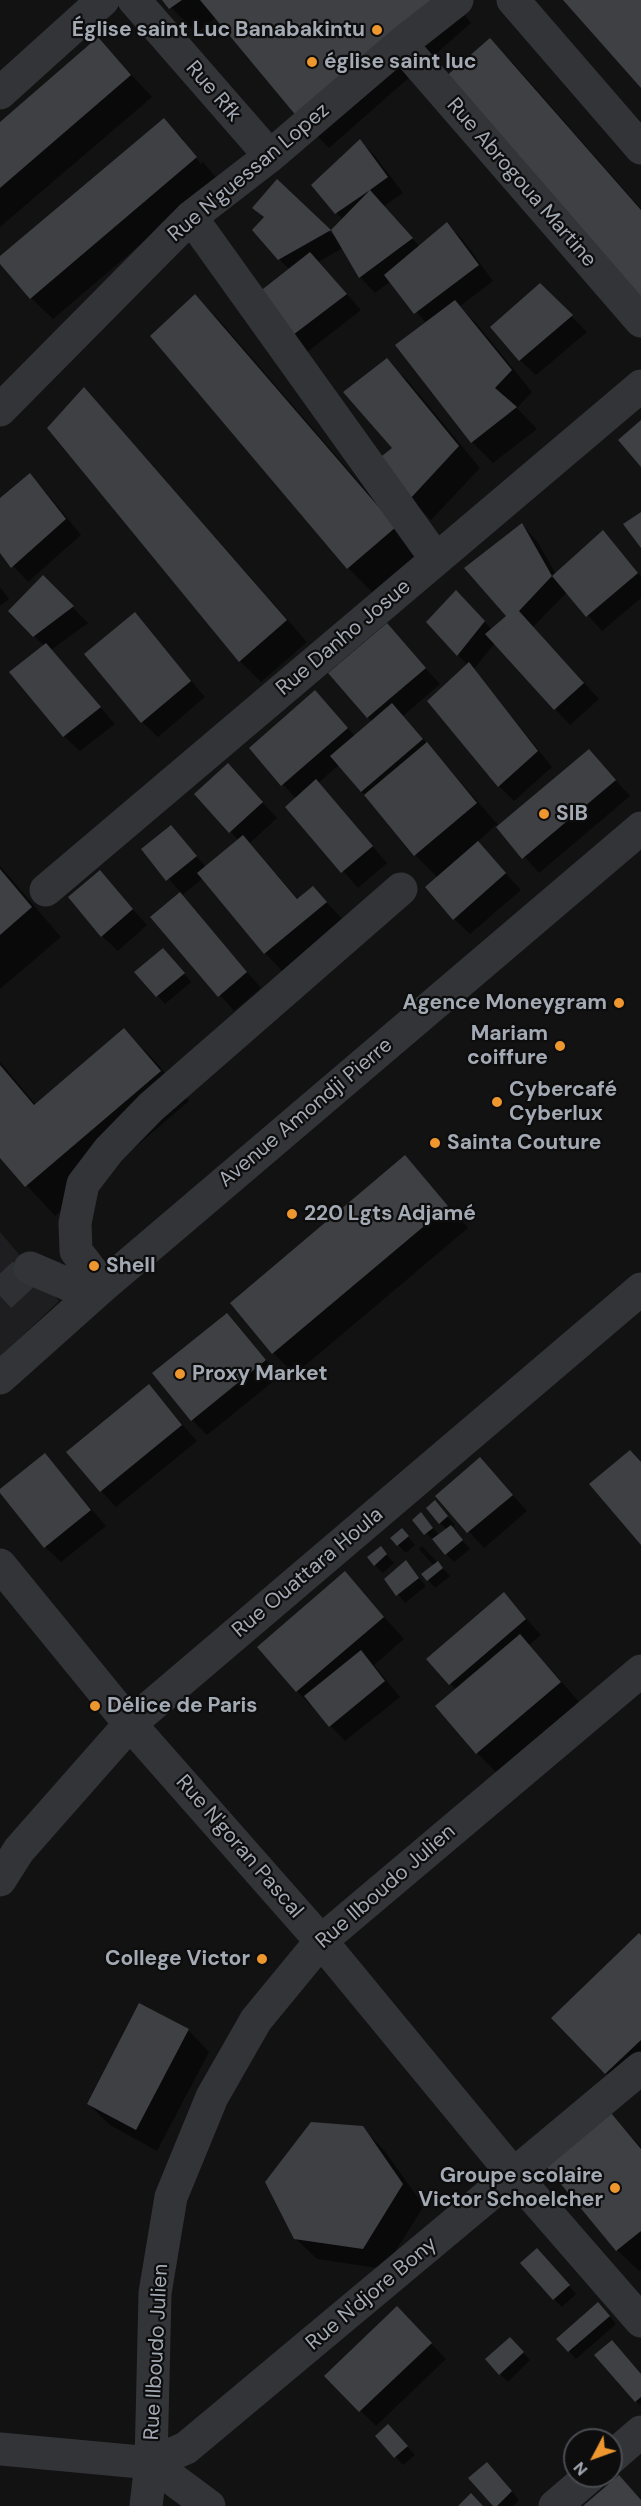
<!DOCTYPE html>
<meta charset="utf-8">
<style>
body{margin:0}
#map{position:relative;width:641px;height:2506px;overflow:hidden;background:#121213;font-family:"DM Sans",sans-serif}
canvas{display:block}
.north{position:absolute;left:563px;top:2428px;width:60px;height:60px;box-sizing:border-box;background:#0d0d0e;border:2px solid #494c50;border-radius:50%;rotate:229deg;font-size:16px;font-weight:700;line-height:24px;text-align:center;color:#a3aab4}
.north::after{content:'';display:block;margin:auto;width:21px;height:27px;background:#ee972f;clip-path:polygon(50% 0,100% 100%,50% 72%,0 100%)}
</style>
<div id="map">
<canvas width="641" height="2506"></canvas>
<div class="north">N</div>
</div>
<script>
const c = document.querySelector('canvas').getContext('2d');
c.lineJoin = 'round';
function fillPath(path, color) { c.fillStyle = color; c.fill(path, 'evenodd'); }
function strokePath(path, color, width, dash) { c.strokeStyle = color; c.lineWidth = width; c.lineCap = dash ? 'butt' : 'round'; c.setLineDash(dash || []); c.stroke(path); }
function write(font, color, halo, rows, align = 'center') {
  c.font = font + ' "DM Sans",sans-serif'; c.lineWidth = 4.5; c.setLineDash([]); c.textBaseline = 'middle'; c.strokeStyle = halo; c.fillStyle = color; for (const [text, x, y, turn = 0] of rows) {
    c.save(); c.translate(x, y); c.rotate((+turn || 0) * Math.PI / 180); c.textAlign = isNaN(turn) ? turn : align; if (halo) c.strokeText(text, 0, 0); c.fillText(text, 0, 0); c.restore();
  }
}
const built = new Path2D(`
 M0,1232L59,1301L0,1357Z`);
const shadow = new Path2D(`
 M164,0H452L471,23L329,148L304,123L217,17L196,33Z
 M98,39L152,97L0,227V124Z
 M490,40L515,65L641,209V300Z
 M164,120L184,140H181L201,164L203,162L217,179L53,319L31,298L0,261V258Z
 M360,141L375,156L403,193L384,206L420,247L447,224L463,240L493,281L459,307L476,323L532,392L517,408L537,429L493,463L472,442L398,345L426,323L391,281L375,293L360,277L343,248L318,262L361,310L306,353L290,337V270L279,259L265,218L254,207L278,181L335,237L343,220L313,185Z
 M540,285L587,332L536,375L520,360Z
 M195,296L220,321L420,553L373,593L348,568Z
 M386,360L408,381L480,468L431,520L410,499L394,448Z
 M84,390L105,411L307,642L261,682L240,661L49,429Z
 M30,475L45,491L81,535L28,582L0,551V500Z
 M522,525L537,541L556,574L603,532L641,576V598L602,631L567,592L533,627L599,699L570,725L495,643L474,669L552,767L514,801L499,786L468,665L458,655L472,607L492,630L508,616Z
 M43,577L88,623L51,650L115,724L80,751L64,736L44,646L34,636Z
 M0,587L9,599L0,606Z
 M134,614L205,697L158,737L142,722Z
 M387,625L440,684L403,716L499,826L589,751L630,796L539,873L496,825L477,842L521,890L470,934L454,919L438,878L415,855L339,765L318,783L387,863L358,888L287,807L296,799L251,748L315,692L355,736L372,722L368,717Z
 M228,766L277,818L250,843L299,900L313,888L347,924L286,975L265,953L203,878L181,896L261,988L234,1011L152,917L181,893L143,849L171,827L206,867L238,840L196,794Z
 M0,866L61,937L0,989Z
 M100,872L147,925L118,951L102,936Z
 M171,958L191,982L165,1004L137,972Z
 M124,1030L153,1059L189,1101L55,1216L0,1156V1062L36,1105Z
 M405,1157L468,1228L295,1374L273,1353Z
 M227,1315L280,1376L207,1435L192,1420Z
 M149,1386L197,1441L116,1507L101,1491Z
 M45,1455L106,1526L61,1562L45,1547Z
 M495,1475L527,1511L484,1548L437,1496Z
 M442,1510L455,1525L451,1528L470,1549L454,1562L414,1520L428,1522L439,1535L447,1530L440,1523Z
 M402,1530L415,1545L406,1553L398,1545Z
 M422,1546L450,1576L435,1588L428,1580L434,1566L419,1549Z
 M381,1548L394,1563L383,1573L375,1565Z
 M406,1562L426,1586L405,1603L386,1579Z
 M345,1573L404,1639L374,1665L400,1697L345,1741L297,1691L259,1647Z
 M504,1594L541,1635L529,1645L581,1704L498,1774L477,1753L456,1690L428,1659Z
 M641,1937V2081L627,2094L553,2018Z
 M188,2030L209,2052L157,2151L110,2125L88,2104Z
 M611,2115L641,2147V2270L639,2271L617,2250L548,2166Z
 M362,2128L384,2150L424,2206L384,2269L317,2259L295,2238Z
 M545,2258L576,2294L562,2307L554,2299Z
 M606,2312L616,2324L576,2359L569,2351Z
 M412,2324L446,2359L376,2426L326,2376Z
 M510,2339L530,2360L508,2382L500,2374Z
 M596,2356L641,2375V2406L636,2401Z
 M396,2434L415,2455L403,2465L377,2436Z
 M495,2472L519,2500L513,2506H495Z`);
const building = new Path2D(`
 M162,0H182L169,9Z
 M200,0H444L303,124Z
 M563,0H641V88Z
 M98,37L131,75L0,188V122Z
 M490,38L641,210V302L444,78Z
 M164,118L197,157L30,299L0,264V256Z
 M360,139L388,177L370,190L413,238L359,278L331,230L370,190L335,214L311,185Z
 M277,179L331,230L278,260L252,230L264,217L252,208Z
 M447,222L479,265L414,314L384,275Z
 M310,252L347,294L289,338L254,296Z
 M540,283L573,315L519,361L490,327Z
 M195,294L396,527L347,569L150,336Z
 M455,300L512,370L495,388L517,407L471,443L395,345Z
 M387,358L459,446L409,500L373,463L392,448L343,392Z
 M84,387L287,620L239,662L47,428Z
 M641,420V467L618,440Z
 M30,473L66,519L11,568L0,553V498Z
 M641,512V548L623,524Z
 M522,523L552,576L603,530L638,573L586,617L552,576L519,611L584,683L554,710L485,634L506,616L464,568Z
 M43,575L74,606L33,637L8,611Z
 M456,590L485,621L457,656L426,622Z
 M135,612L191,681L141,723L84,654Z
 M387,623L426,668L367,718L328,673Z
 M46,643L101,707L63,737L9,672Z
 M469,662L538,751L498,787L427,701Z
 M315,690L348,728L281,786L249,748Z
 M392,703L423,739L361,792L330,756Z
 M427,742L477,803L414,856L364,795Z
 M589,749L616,780L522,859L496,827Z
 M228,763L263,802L229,833L194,794Z
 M316,779L373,846L341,873L285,807Z
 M171,825L197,856L166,881L141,849Z
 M243,835L297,899L313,886L327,902L264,954L197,873Z
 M478,841L506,873L453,920L425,887Z
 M0,869L32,907L0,935Z
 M100,870L133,909L101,937L68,897Z
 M180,892L247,972L218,997L150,917Z
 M163,948L185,973L156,997L134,972Z
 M124,1028L161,1071L25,1187L0,1158V1065L34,1105Z
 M405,1155L448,1206L272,1354L230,1303Z
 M227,1313L266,1360L191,1421L152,1373Z
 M149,1384L182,1425L100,1492L66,1452Z
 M630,1450L641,1462V1545L589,1484Z
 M45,1453L91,1510L44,1548L0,1493V1489Z
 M480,1457L513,1495L467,1533L435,1496Z
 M435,1500L448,1516L439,1524L426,1508Z
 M421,1512L433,1528L424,1535L412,1520Z
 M451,1525L463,1540L445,1555L432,1539Z
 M402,1528L409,1536L397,1546L390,1538Z
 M381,1546L387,1554L374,1566L367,1557Z
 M406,1560L419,1578L396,1596L384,1579Z
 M438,1561L443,1568L427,1581L421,1574Z
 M345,1571L384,1617L296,1692L257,1647Z
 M504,1592L526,1619L449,1685L426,1659Z
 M520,1634L561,1682L476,1754L435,1706Z
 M361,1650L385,1681L329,1727L304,1696Z
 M639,1933L641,1935V2040L605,2074L551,2018Z
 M139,2003L189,2029L136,2130L87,2104Z
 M611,2113L641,2149V2231L616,2251L546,2166Z
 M311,2122L363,2126L403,2184L363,2249L294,2239L265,2182Z
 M537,2248L570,2285L553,2300L520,2263Z
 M598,2302L610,2316L568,2352L556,2339Z
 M397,2306L432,2343L359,2412L324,2376Z
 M510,2337L524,2352L499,2375L485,2359Z
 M612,2340L641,2374V2397L635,2402L594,2355Z
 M388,2424L408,2446L394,2458L375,2436Z
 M487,2462L512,2491L497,2506H493L468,2478Z
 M619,2475L641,2500V2506H583Z
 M471,2493L483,2506H458Z`);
const minorTunnel = new Path2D(`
 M0,1296L30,1268`);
const minor = new Path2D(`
 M134,0L270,156
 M457,0L401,44L641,321
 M513,0L641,148
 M0,93L103,0
 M191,217L436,559
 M0,410L191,217L270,156L401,44
 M46,890L641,386
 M30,1268L93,1295
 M103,1286L76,1251L75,1223L83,1184L109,1150L151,1107L401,889
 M0,1378L103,1286L641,828
 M0,1565L130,1724L321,1941L514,2175L641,2321
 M0,1880L19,1850L130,1724L641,1289
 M0,2449L151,2463L209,2506
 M611,2458L641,2432
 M151,2463L186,2448L641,2068
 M146,2506L151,2463L155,2293L171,2197L212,2097L256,2020L321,1941L641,1671
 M555,2506L590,2476`);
const markers = [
 [377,30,6,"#ee972f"],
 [312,62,6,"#ee972f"],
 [544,814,6,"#ee972f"],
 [619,1003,6,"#ee972f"],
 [560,1046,6,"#ee972f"],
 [497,1102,6,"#ee972f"],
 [435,1143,6,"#ee972f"],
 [292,1214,6,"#ee972f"],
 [94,1266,6,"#ee972f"],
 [180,1374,6,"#ee972f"],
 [95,1706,6,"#ee972f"],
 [262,1959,6,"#ee972f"],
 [615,2188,6,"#ee972f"]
];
const poiNames = [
 ["Église saint Luc Banabakintu",365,30,"right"],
 ["église saint luc",324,62],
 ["SIB",556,814],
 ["Agence Moneygram",607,1003,"right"],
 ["Mariam",548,1034,"right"],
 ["coiffure",548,1058,"right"],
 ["Cybercafé",509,1090],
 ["Cyberlux",509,1114],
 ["Sainta Couture",447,1143],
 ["220 Lgts Adjamé",304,1214],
 ["Shell",106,1266],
 ["Proxy Market",192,1374],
 ["Délice de Paris",107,1706],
 ["College Victor",250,1959,"right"],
 ["Groupe scolaire",603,2176,"right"],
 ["Victor Schoelcher",603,2200,"right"]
];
const streetNames = [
 ["Rue Rfk",213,92,49],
 ["Rue N'guessan Lopez",249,173,-40],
 ["Rue Abrogoua Martine",521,183,49],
 ["Rue Danho Josue",344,638,-40],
 ["Avenue Amondji Pierre",306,1113,-40],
 ["Rue Ouattara Houla",308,1573,-40],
 ["Rue N'goran Pascal",239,1847,49],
 ["Rue Ilboudo Julien",386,1887,-41],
 ["Rue N'djore Bony",372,2294,-40],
 ["Rue Ilboudo Julien",157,2352,-87]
];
fillPath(built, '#1e1e20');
fillPath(shadow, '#0007');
fillPath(building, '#3e4043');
strokePath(minorTunnel, '#2f3033', 33, [33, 16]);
strokePath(minor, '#333438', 33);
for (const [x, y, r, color] of markers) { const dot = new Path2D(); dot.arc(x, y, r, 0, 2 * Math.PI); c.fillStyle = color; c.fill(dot); strokePath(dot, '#0d0d0e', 2); }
write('bold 21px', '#a3aab4', '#0d0d0e', poiNames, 'left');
write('21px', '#a3aab4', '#0d0d0e', streetNames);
</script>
